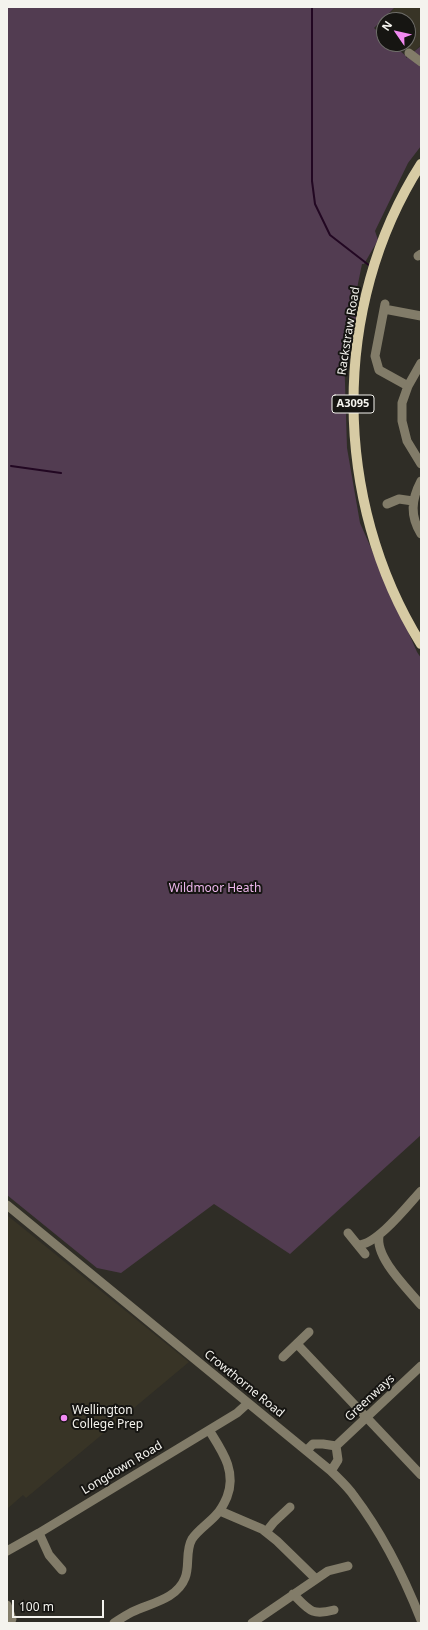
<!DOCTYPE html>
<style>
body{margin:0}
#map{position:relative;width:428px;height:1630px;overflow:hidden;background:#2f2d26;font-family:"Noto Sans",sans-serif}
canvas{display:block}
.frame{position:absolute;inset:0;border:8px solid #f4f3ee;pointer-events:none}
.north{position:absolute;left:376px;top:12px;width:40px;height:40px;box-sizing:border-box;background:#161512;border:1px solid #6f6e6a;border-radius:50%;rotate:304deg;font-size:11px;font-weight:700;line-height:16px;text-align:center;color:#f4f3ee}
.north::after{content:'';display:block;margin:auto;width:14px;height:18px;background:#f28af2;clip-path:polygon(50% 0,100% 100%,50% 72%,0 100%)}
.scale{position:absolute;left:12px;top:1600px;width:92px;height:18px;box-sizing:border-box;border:2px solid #f4f3ee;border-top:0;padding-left:5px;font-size:12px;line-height:14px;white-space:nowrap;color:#f4f3ee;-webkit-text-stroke:3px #161512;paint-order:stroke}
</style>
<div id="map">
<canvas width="428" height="1630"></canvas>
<div class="frame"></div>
<div class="north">N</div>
<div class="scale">100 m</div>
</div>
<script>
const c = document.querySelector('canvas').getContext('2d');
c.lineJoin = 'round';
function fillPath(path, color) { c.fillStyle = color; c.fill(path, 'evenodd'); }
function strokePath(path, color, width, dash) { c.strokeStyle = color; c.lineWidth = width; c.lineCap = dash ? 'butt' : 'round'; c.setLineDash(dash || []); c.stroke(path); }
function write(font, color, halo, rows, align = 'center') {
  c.font = font + ' "Noto Sans",sans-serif'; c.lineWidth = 4; c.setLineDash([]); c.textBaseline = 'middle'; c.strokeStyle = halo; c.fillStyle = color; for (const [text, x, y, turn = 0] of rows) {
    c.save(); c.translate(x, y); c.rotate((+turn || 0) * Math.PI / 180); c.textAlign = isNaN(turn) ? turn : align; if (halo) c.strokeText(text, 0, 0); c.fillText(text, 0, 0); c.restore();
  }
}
const built = new Path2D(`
 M395,7H421V45L412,53L401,44H408V20H386Z
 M8,1216L189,1362L26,1498L23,1495L7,1509Z`);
const green = new Path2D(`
 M7,7H395L374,28L384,37V44H392L406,56V58L421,46V146L408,163L375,231L378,240L364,264H362L353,308L356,318L349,342H346L344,351L347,448L360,523L417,652L421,658V1135L290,1254L214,1204L121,1273L97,1268L7,1195Z`);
const stream = new Path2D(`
 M312,7V181L315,204L330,235L370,266
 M11,466L61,473`);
const minor = new Path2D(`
 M409,53L421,62
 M418,256L421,254
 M385,304L375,356L379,370L408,386
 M384,309L421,316
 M421,363L408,386L402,403V421L407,441L421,464
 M421,481C411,500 410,516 421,534
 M387,504L399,499L413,501
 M7,1205L331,1471C339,1479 348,1487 354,1496C382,1533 404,1577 421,1620
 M348,1233L365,1254
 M379,1236C375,1258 408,1289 421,1305
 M358,1245C377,1245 408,1205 421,1191
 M297,1344L421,1475
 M283,1357L309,1332
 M307,1450L313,1444H323L336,1446L421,1366
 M331,1471L338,1460L336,1446
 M220,1511L262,1529L277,1541L316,1579
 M266,1532L274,1522L290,1507
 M39,1533L49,1555L62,1570
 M7,1551L39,1533L237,1413L248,1403
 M293,1594C309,1610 311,1616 334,1610
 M7,1605L12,1619L10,1623
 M114,1623C120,1619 126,1615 132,1612C151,1603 177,1599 185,1578C190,1566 185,1551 192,1539C198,1530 209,1523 216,1515C221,1510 224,1504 227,1497C237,1471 222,1451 209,1430
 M252,1623L328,1571L348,1566`);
const major = new Path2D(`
 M421,164C330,306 332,501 421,644`);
const markers = [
 [64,1418,4,"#f28af2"]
];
const shields = [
 [353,404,42]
];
const shieldNames = [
 ["A3095",353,404]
];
const streetNames = [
 ["Rackstraw Road",349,331,-81],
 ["Crowthorne Road",244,1384,39],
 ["Greenways",370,1398,-43],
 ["Longdown Road",122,1468,-31]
];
const parkNames = [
 ["Wildmoor Heath",215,889]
];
const poiNames = [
 ["Wellington",72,1411],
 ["College Prep",72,1425]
];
fillPath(built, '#383426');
fillPath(green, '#523c51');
strokePath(stream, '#220722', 2);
strokePath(minor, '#827c69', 9);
strokePath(major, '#d7cba4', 10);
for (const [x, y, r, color] of markers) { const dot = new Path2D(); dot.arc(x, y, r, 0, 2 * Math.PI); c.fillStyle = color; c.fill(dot); strokePath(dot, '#161512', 1.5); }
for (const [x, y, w] of shields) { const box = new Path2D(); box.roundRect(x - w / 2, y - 9, w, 18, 3); c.fillStyle = '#161512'; c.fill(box); strokePath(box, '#f4f3ee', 1); }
write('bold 11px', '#f4f3ee', null, shieldNames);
write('12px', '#f4f3ee', '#161512', streetNames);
write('12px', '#edb7ec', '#161512', parkNames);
write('12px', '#f4f3ee', '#161512', poiNames, 'left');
</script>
